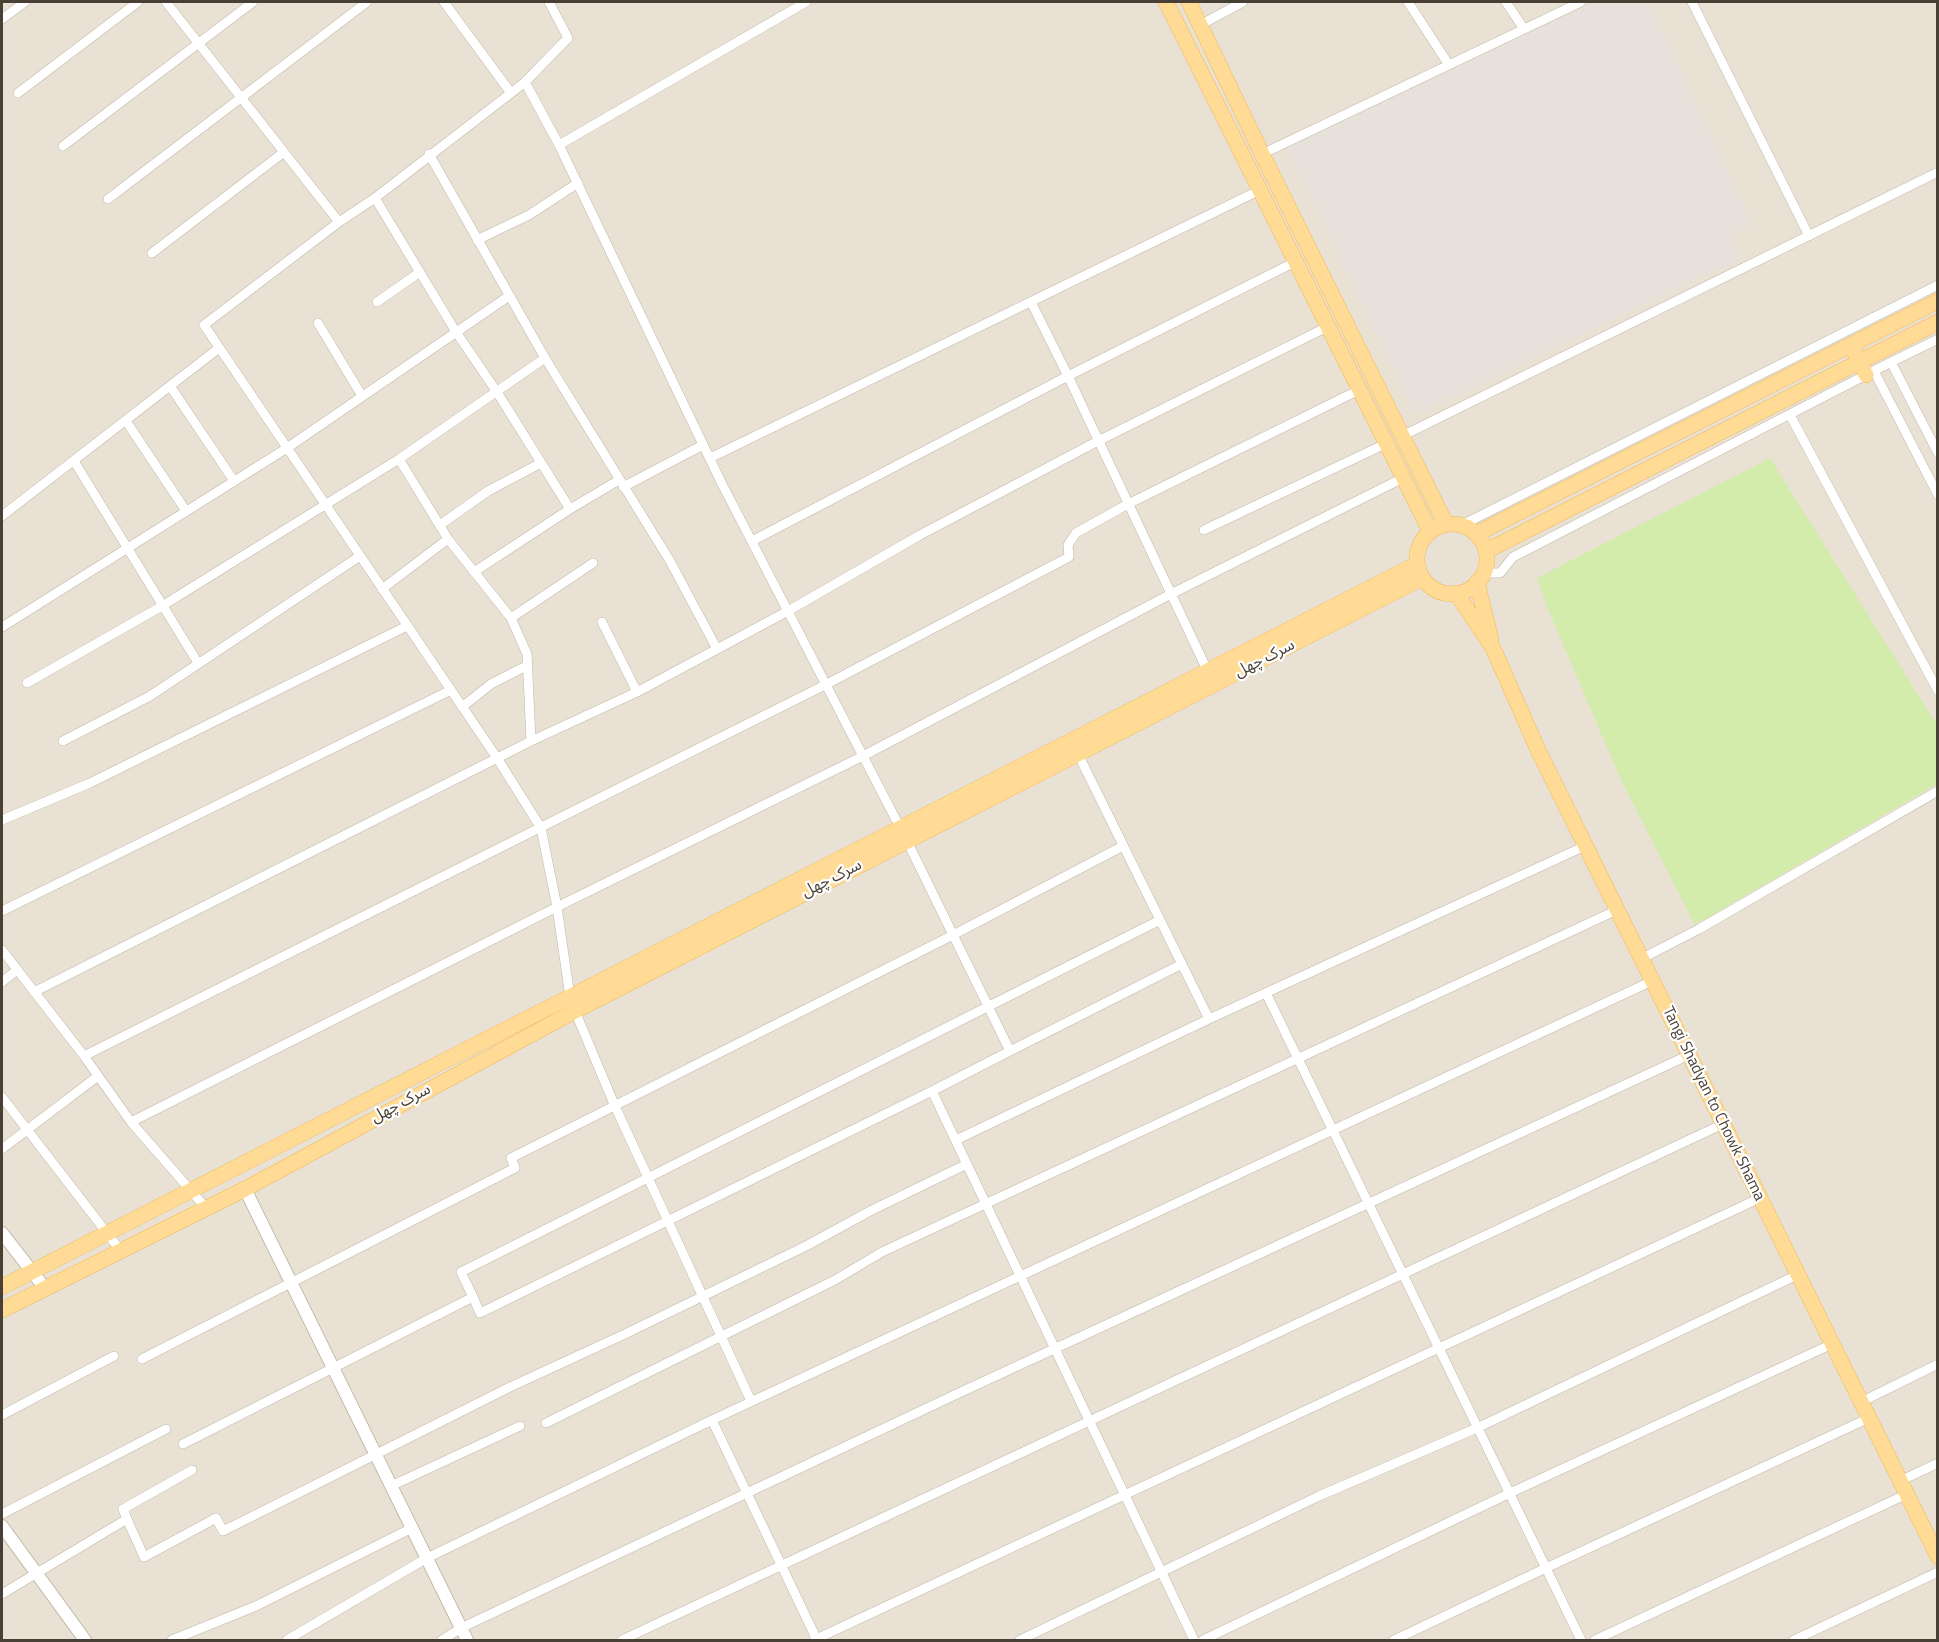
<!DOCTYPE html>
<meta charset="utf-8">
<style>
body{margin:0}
#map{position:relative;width:1939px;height:1642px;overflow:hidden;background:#f5f0e6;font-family:"Titillium Web",sans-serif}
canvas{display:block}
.frame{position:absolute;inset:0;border:3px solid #484035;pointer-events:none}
</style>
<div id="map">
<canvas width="1939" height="1642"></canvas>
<div class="frame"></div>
</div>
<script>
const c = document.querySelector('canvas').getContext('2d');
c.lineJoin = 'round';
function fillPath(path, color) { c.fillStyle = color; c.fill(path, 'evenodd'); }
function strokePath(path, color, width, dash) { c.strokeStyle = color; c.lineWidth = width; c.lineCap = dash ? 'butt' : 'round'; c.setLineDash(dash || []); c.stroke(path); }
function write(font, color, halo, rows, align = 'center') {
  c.font = font + ' "Titillium Web","Noto Sans Arabic",sans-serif'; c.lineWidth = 4.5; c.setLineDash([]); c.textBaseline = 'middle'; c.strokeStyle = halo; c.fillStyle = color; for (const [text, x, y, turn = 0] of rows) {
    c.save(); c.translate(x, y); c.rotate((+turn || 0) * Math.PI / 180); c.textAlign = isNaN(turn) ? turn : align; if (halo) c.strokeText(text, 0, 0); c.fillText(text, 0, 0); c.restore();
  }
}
const residential = new Path2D(`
 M2,2H1937V1640H2Z`);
const industrial = new Path2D(`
 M1596,2H1649L1752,224L1729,236L1740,258L1415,414L1287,148Z`);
const green = new Path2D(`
 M1770,458L1937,725V784L1695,925L1621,780L1547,607L1537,578Z`);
const minor = new Path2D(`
 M166,2L339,222
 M444,2L511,93L525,82L559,145L722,484L907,841L1010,1051L932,1091L1194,1640
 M1408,2L1449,65
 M1506,2L1524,29
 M1692,2L1809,236
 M2,19L25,2
 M1200,25L1243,2
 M525,82L568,38L549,2
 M18,93L138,2
 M511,93L375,198L339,222L204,325L497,758L541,828L557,907L570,997L575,1011L614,1104L751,1401
 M559,145L806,2
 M63,146L253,2
 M429,154L545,358L670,561L717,649
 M1262,154L1581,2
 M375,198L456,332L497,392L570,509L474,572
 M108,199L367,2
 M477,240L529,215L578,183
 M152,253L284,152
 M377,302L420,272
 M1031,302L1068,376L1210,676
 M318,323L362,396
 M1938,339L1891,362L1938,453
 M1874,371L1938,495
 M170,386L234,481
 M1790,415L1938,691
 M126,421L186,511
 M1402,436L1938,172
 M710,458L1260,190
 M399,459L448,539L511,618L527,654L531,741
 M74,461L198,663
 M623,487L703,445
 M570,509L619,480
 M2,516L219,348
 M440,525L488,491L541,463
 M1462,525L1938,285
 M1204,530L1385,444
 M752,541L1068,376L1295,262
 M1483,573H1500L1513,557L1891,362
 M382,589L448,539
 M511,618L593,563
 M602,622L637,692
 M2,627L287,448L509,296
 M27,683L162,606L399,459L545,358
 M462,707L491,684L528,665
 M63,741L150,696L360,556
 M1078,754L1209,1019
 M2,820L90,783L407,626
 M2,911L451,690
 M2,950L84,1056L131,1122L206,1208
 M1641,959L1699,929L1938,791
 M2,982L17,970
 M34,992L531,741L637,692L788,611L920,535L1098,441L1327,327
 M1266,993L1581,1640
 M1010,1051L1182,964
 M84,1056L825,685L1069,557L1068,545L1076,533L1128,504L1359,390
 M2,1097L120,1250
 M131,1122L557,907L863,756L1171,594L1403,478
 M956,1140L1209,1019L1585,846
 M2,1149L98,1076
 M473,1297L461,1272L1160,920
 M142,1359L515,1168L511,1158L953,935L1123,846
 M1861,1402L1938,1364
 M2,1415L114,1356
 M712,1420L817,1640
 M546,1423L835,1280L882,1252L1617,910
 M183,1444L473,1297L480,1313L932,1091
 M1900,1481L1938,1463
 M391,1486L520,1426
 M2,1514L166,1429
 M127,1519L123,1509L192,1470
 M2,1594L127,1519L144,1557L216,1518L223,1531L510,1387L625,1334L806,1246L872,1210L967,1164
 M172,1640L256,1606L412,1528
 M287,1640L427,1558L712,1420L1652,981
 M442,1640L461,1628C869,1434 1278,1243 1689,1055
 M622,1640L1723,1124
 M814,1640L1760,1198
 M1020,1640L1319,1496L1477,1428L1797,1275
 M1203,1640L1510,1493L1832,1344
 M1394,1640L1546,1568L1869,1418
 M1595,1640L1907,1494
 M1794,1640L1938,1572`);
const tertiary = new Path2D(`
 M245,1189L467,1640
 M2,1233L44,1287
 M2,1526L85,1640`);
const primary = new Path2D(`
 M1166,2L1430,531
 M1189,2L1262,154L1446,524
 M1855,353L1866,375
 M1417 559a35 35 0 1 1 70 0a35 35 0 1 1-70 0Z
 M1476,534L1938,301
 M1486,551L1938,322
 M1477,582L1491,639
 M1456,593L1493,648L1538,750L1938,1557
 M2,1287L1417,564
 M2,1310L245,1189L575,1011L1422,578`);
const streetNames = [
 ["سرک چهل",1265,659,-27],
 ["سرک چهل",832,879,-27],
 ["سرک چهل",401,1104,-28],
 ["Tangi Shadyan to Chowk Shama",1713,1104,64]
];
fillPath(residential, '#e9e1d4');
fillPath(industrial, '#e7e1db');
fillPath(green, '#d3ecac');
strokePath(minor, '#c1b7a8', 10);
strokePath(tertiary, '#c1b7a8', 14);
strokePath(primary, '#eeba5b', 16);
strokePath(minor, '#fff', 9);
strokePath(tertiary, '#fff', 12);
strokePath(primary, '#ffdb95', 15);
write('16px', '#484035', '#fff', streetNames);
</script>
